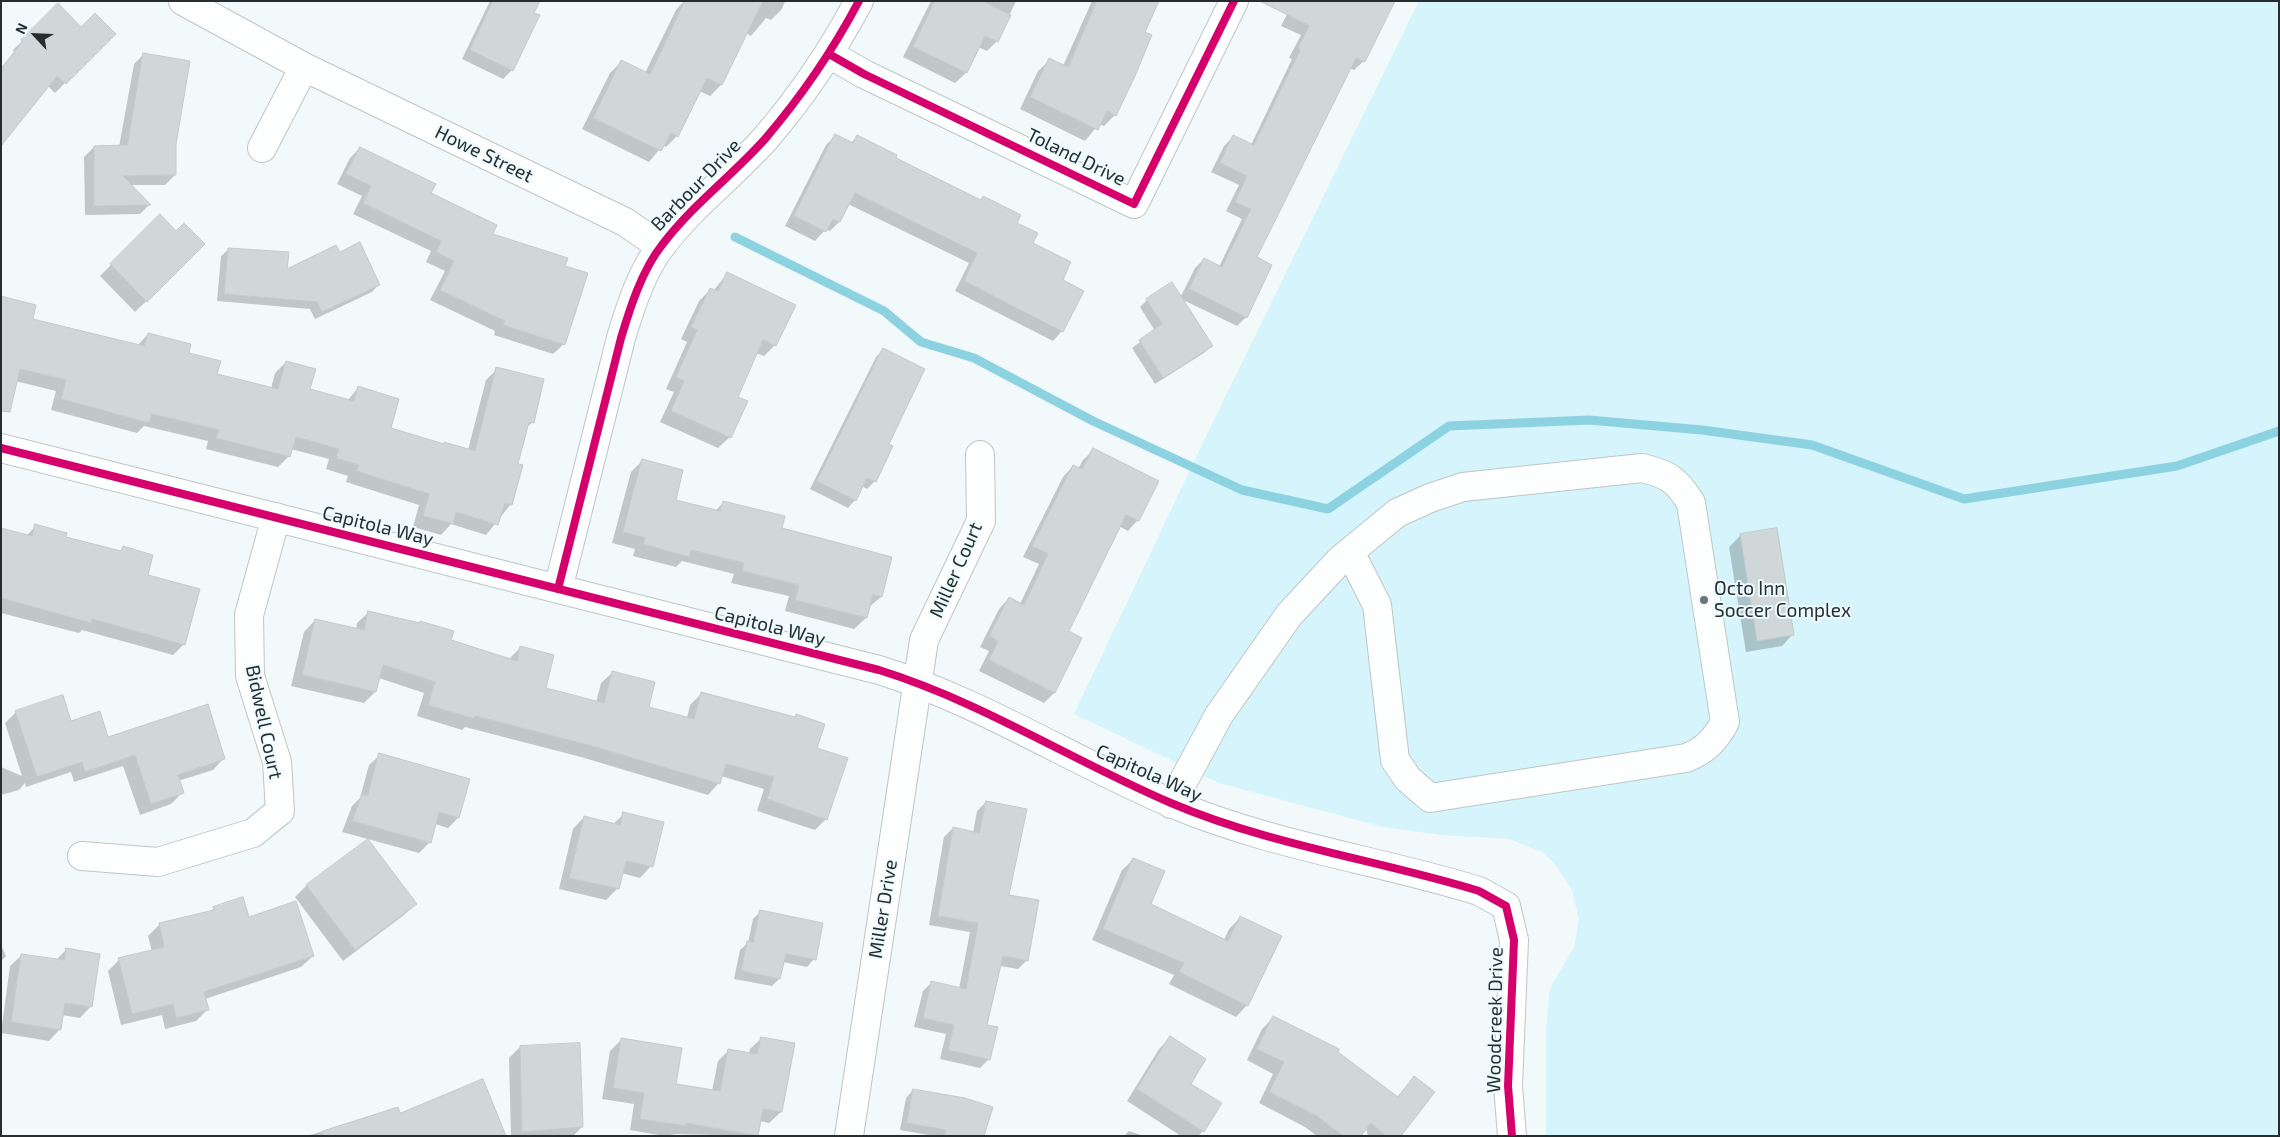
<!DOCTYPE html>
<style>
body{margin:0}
#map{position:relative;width:2280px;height:1137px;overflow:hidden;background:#f2f9fa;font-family:"Exo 2",sans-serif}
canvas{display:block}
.frame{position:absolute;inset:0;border:2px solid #252d2f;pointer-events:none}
.north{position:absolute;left:10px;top:10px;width:50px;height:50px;-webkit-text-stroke:4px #eefbfe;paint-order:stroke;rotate:295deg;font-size:14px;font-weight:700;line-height:20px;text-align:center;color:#252d2f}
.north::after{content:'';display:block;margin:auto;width:18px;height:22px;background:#252d2f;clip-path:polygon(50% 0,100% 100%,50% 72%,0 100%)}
</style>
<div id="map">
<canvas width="2280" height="1137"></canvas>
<div class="frame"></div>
<div class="north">N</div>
</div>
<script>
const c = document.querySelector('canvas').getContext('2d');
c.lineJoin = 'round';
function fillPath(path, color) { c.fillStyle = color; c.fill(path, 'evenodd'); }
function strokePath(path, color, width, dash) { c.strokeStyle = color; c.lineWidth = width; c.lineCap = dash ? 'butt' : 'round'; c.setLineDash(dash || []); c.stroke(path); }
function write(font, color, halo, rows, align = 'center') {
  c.font = font + ' "Exo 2",sans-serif'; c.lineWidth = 4; c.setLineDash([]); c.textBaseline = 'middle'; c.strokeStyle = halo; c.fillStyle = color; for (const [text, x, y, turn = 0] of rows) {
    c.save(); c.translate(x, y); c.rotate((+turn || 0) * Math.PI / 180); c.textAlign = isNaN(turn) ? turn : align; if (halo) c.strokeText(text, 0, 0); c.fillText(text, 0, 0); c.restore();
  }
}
const green = new Path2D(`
 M1419,1H2279V1136H1546V1033L1549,993L1553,983L1574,947L1579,920L1572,890L1555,864L1542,852L1510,839L1441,835L1383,827L1219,783L1074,714L1211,426Z`);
const shadow = new Path2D(`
 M490,1H538L512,70L503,79L462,59Z
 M684,1H785L782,9L771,20L766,18L751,36L746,33L721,85L710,96L699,91L677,136L666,147L663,145L649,162L582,129L610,73L621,62L645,73L676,10Z
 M931,1H1016L997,41L987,51L978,47L966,73L955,83L903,57Z
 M1092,1H1158L1143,33L1115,115L1104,126L1099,124L1085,141L1020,109L1038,71L1050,60L1063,66Z
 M1294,1L1364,61L1354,70L1349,68L1255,258L1246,317L1237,326L1181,299L1211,346L1204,353L1155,384L1132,348L1155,331L1140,307L1147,300L1180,298L1195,268L1204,259L1219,267L1242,219L1226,211L1239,185L1211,172L1224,146L1233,137L1251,145L1292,59L1289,58L1301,35L1281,26Z
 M58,5L81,29L114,34L55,93L48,86L1,144V68L14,52L13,50Z
 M144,54L174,144L175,175L165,185H130L149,205L140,214L85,215L84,157L94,147H119L134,64Z
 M836,135L851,143L857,136L894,158L980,201L983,198L1015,224L1061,280L1062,331L1053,341L955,291L969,263L848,204L839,222L830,231L826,229L815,241L785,226L826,145Z
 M360,148L491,234L564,344L553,354L494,335L495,331L430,300L445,271L426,262L431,251L353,214L362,196L337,184L350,158Z
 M160,216L176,233L204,244L135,312L100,276Z
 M229,249L286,271L339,254L379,284L372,292L315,319L310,309L217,301L221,256Z
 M727,274L775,345L764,356L756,353L737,397L730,437L718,448L660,422L674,392L666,389L687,342L681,339L699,301L711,289L713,291Z
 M31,320L138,345L148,334L188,354L216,375L271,389L275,373L286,362L308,390L347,401L358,388L389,429L443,445L468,450L486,380L497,369L533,422L526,428L516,465L511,504L486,535L451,524L441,535L413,527L419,505L346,482L348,476L326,469L329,459L291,449L289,456L278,467L206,449L208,441L144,426L137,433L51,410L56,391L11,380Z
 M883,350L887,445L891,447L874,482L867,489L862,486L855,500L848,508L810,489L876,357Z
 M1093,450L1138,520L1128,531L1119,526L1067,631L1054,693L1044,703L979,671L989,651L980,647L999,609L1009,598L1020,604L1039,564L1023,557L1063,477L1073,466L1078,469L1083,460Z
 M642,461L674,501L715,511L723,503L780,529L881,597L868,608L866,618L854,629L785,611L789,596L731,583L734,574L682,561L676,567L633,556L635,549L612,543L631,472Z
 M36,526L65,537L119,552L123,548L146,576L184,644L173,655L82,630L79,633L1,613V529L26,536Z
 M1741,535L1793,634L1782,646L1746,652L1729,547Z
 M369,612L509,659L521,647L544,689L596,703L601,683L613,672L647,707L687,718L690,705L702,693L794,718L796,715L815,748L826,819L815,830L757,811L764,789L721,776L719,783L708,795L581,757L465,727L462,730L417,716L424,693L379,678L375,692L364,703L291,686L304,632L315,620L356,630L357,623Z
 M16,712L70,722L107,738L224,758L213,770L178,781L182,793L171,804L140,815L123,766L74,782L71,772L26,787L25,783L19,790L1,795V767L22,776L5,723Z
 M380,755L458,818L448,828L435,824L429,843L419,853L342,832L352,806L360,798L369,765Z
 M986,802L1008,896L1027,960L1018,969L1000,966L986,1026L989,1059L980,1068L940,1059L946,1034L914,1027L923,991L932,982L959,989L970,932L929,925L944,837L953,828L973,833L977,811Z
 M624,814L651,866L640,878L621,873L618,888L606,900L559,889L573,829L584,817L613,824Z
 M368,840L415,904L404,915L343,961L295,897L306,886Z
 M1134,859L1149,904L1224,940L1229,929L1241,917L1247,1005L1236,1017L1169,984L1174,975L1092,940L1122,870Z
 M214,908L248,918L313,956L301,967L205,999L207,1010L196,1021L165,1029L162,1015L121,1025L108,971L119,960L152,952L148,936L159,925L210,912Z
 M761,911L814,959L807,967L783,962L779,979L772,986L734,979L740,950L748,943L753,919Z
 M1,945L6,956L1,961Z
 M66,950L91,1006L80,1018L62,1015L60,1029L49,1041L1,1033L10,966L22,955L56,960Z
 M1274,1017L1336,1052L1396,1098L1414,1078L1400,1136H1368L1366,1128L1360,1136H1317L1305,1127L1259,1103L1273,1074L1247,1060L1262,1029Z
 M762,1038L781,1112L769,1123L760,1121L757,1136L676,1134L664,1136L630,1130L634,1104L602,1099L610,1051L621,1040L675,1085L712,1091L718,1061L729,1050L749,1054L750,1049Z
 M1170,1038L1189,1084L1203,1131L1198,1136H1181L1127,1101L1159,1049Z
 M520,1047L582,1127L573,1136H511L509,1058Z
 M913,1090L983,1136H934L900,1130L906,1098Z
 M397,1108L399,1115L504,1136H307Z
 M1129,1131L1144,1136H1124Z`);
const stream = new Path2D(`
 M735,237L884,311L921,342L974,358L1093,421L1242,490L1328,509L1449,426L1589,420L1702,430L1812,445L1964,499L2177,466L2279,431`);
const building = new Path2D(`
 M493,1H540L534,13L540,15L513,71L470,50Z
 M685,1H763L722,85L707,78L678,137L671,133L661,151L593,118L621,60L650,74Z
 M935,1H982L1011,15L998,42L985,36L967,73L913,47Z
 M1097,1H1159L1145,32L1152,35L1135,76L1116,116L1107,111L1098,130L1030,97L1049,58L1068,67Z
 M1260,1H1395L1365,62L1356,58L1257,257L1272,265L1247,318L1189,289L1204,258L1222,267L1251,209L1235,202L1247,176L1220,163L1233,135L1254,145L1300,50L1298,48L1309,26Z
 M58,3L81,27L95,13L116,34L66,84L57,76L1,146V69L23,41L21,40Z
 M143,53L190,61L176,144V175L123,176L151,205L94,206V146L127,145Z
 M835,134L853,143L857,135L897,155L896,158L981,200L983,196L1021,215L1017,223L1038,233L1033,243L1071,262L1063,280L1084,291L1063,332L964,281L977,253L855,193L840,222L833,219L826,232L794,216Z
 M360,147L436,184L431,193L497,225L493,234L568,258L565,266L588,273L565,345L503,325L505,321L440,290L454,261L436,252L441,241L363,203L371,186L346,174Z
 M160,214L176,231L184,223L205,244L147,302L110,264Z
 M360,242L380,285L322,312L317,302L224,294L228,248L289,252L287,269L336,245L340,252Z
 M727,272L796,305L776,346L763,340L738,397L748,401L731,438L671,411L684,381L676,377L697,330L691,327L710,288L718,291Z
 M1172,282L1213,346L1163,378L1139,340L1162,324L1146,299Z
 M1,296L36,305L33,319L144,346L148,333L191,344L189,353L221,361L217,374L278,389L286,361L316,369L310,389L354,401L358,386L399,399L391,428L444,444V442L475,451L496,367L544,379L534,423L529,422L518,464L523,465L512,505L505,503L498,525L456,512L453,524L423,516L429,494L356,471L359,465L336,458L339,449L296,437L290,457L216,438L219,430L152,414L149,423L61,399L66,380L20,369L10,412L1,411Z
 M883,348L925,369L889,444L893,446L876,482L867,478L856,501L817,481Z
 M1093,448L1159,481L1139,521L1126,515L1069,631L1082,638L1055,693L989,660L998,641L989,636L1009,597L1024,605L1048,554L1032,546L1073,465L1082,469Z
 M642,459L683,470L676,500L720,511L723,501L785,516L782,528L892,557L882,597L873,595L867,618L795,600L799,585L742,571L744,563L691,550L689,557L643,544L645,538L623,532Z
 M35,524L67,533L66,537L121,551L123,546L153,555L148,575L200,589L185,645L92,619L91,623L1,598V528L32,536Z
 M1777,528L1794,635L1757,641L1740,534Z
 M368,611L420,623V621L454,631L451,640L517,661L520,646L554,655L546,688L604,703L612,671L655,682L649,707L694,719L701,692L795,717L796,714L825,724L817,748L848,758L827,820L767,799L774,777L726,764L720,784L592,746L475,716L474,719L428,705L435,682L383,665L376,692L302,675L315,619L364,630Z
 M63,695L71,721L100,711L108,737L208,704L225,759L178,775L184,793L151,804L135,755L85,772L82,762L37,777L15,711Z
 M379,753L470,779L459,818L439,812L431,843L352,821L362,794L367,796Z
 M986,801L1027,809L1009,895L1039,900L1028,961L1003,956L987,1025L998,1027L990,1060L948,1050L954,1025L923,1018L931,981L966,989L978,923L938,916L953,827L979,833Z
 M623,812L664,822L653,867L626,861L619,889L569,878L584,816L620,825Z
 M368,839L417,904L355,950L306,885Z
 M1133,858L1165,871L1151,904L1228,941L1240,916L1282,936L1248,1006L1179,972L1184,963L1103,929Z
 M243,897L249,917L296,901L314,956L204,992L209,1010L176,1018L173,1004L132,1014L118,958L164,947L159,923L214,910L213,907Z
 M760,910L823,923L816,960L786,954L780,979L741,971L747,941L753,942Z
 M66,948L100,954L92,1007L65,1003L61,1030L11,1022L21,954L64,960Z
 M1273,1016L1339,1049L1338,1052L1398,1097L1414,1076L1435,1092L1401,1136H1386L1371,1123L1361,1136H1343L1317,1116L1269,1092L1284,1062L1257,1049Z
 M1170,1036L1206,1059L1191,1084L1222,1103L1204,1132L1137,1089Z
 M761,1037L795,1043L782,1112L763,1109L758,1136L686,1123V1126L640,1119L644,1093L613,1088L621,1038L682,1048L676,1084L720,1091L728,1049L757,1054Z
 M580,1043L583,1127L522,1132L520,1046Z
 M483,1079L506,1136H323V1131L398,1107L400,1113Z
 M913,1089L965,1098L993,1107L984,1136H944L946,1130L907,1123Z`);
const minor = new Path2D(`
 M183,1L304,67L625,222L660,246
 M829,54L864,74L1134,204L1234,1
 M262,148L304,67
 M1,448L879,670C982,702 1073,761 1171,803C1269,845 1378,860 1479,891L1506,906L1514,940L1508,1086L1512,1136
 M558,589L621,338C630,308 642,270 662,245C692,205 732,176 765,139C801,97 833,50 859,1
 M1171,804L1219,715L1289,615L1340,560L1397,513L1430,498L1463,487L1642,468C1668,474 1677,480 1691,503L1725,722C1715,740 1706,750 1686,758L1430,798L1408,779L1395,760L1377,605L1350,552
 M82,856L158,862L253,833L280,811L277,762L250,676L249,615L276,517
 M849,1136L924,640L981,521L980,455`);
const cycleway = new Path2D(`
 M829,54L864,74L1134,204L1234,1
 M1,448L879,670C982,702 1073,761 1171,803C1269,845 1378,860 1479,891L1506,906L1514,940L1508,1086L1512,1136
 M558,589L621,338C630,308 642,270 662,245C692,205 732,176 765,139C801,97 833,50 859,1`);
const markers = [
 [1704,600,5,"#6d7476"]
];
const streetNames = [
 ["Howe Street",484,154,26],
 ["Toland Drive",1076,157,26],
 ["Barbour Drive",696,185,-46],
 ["Capitola Way",378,526,14],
 ["Miller Court",956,570,-66],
 ["Capitola Way",770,626,14],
 ["Bidwell Court",264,722,78],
 ["Capitola Way",1149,773,24],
 ["Miller Drive",883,909,-81],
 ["Woodcreek Drive",1495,1020,-89]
];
const poiNames = [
 ["Octo Inn",1714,589],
 ["Soccer Complex",1714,611]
];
fillPath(green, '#d5f4fb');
fillPath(shadow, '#0003');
strokePath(stream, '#8cd2e1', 9);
fillPath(building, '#d0d7d9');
strokePath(building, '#c2cacb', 1);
strokePath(minor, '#bec6c7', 30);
strokePath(minor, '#fdfefe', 28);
strokePath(cycleway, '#d6006c', 8);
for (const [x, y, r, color] of markers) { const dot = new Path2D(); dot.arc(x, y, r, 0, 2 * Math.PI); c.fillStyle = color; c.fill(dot); strokePath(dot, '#eefbfe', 2); }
write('19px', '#252d2f', '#eefbfe', streetNames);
write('19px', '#252d2f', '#eefbfe', poiNames, 'left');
</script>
